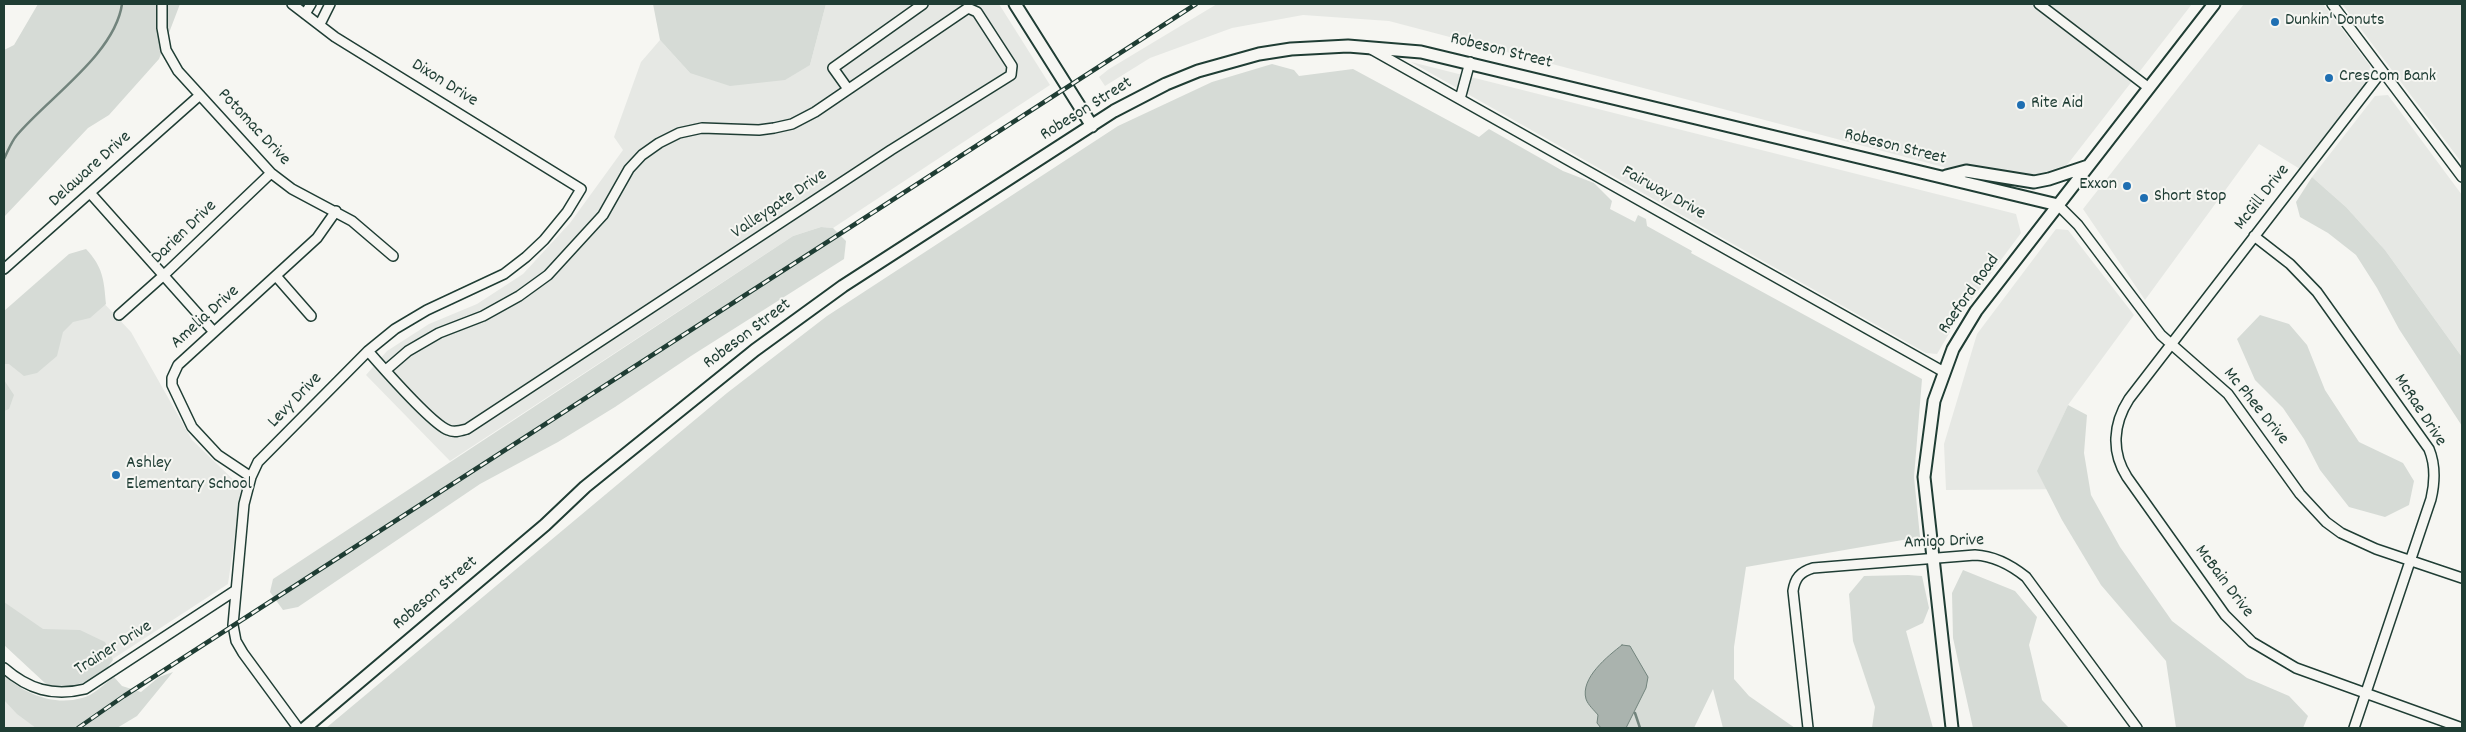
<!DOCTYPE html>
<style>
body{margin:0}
#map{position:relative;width:2466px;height:732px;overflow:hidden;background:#f6f6f2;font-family:Dekko,sans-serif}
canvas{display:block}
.frame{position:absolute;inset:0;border:5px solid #1f3d34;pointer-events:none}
</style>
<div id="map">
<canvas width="2466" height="732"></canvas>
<div class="frame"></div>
</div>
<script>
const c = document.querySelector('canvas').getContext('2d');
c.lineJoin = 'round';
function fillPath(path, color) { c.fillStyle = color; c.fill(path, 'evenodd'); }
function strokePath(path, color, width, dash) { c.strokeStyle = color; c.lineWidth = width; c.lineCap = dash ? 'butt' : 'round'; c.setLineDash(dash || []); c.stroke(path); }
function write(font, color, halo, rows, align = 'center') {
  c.font = font + ' Dekko,sans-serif'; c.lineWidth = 4; c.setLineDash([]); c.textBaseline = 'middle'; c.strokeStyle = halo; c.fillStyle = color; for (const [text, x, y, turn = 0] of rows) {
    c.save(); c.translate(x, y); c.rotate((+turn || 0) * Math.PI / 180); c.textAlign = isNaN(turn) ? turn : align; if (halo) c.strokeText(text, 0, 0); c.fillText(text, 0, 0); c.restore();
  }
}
const built = new Path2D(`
 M826,4H999L1050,85L833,228L821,227L793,236L450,461L366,375L387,351L429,324L477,304L523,274L570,223L623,150L614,137L641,62L660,40L690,73L810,65Z
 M1217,4H2192L2053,183L2019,187L1389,21L1303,15L1232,28L1150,58L1105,86L1099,77L1109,69Z
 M2244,4H2323L2370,66L2369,78L2300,169L2259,144L2145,300L2083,209Z
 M2342,4H2462V163Z
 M1411,62L2016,214L2021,233L1960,315L1937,354L1926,353Z
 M2388,95L2462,195V357L2385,250L2346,207L2312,177L2375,96Z
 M2056,229L2068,230L2134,315L2068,405L2051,442L2079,489L1946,490L1944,444L1977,334Z
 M83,281L131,332L192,440L242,488L228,584L102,666L4,612V348Z
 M4,685L48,728H4Z`);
const green = new Path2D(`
 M38,4H180L159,59L109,115L88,128L4,217V50L14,45Z
 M653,4H826L810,65L785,80L730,86L690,73L660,40Z
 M1272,64L1294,70L1299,76L1353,69L1479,137L1489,129L1563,171L1594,183L1612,201L1610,209L1635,222L1638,215L1646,219L1647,226L1692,251L1691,253L1922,379L1914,477L1920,537L1746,567L1734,647V679L1749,696L1795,728H1723L1713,689L1694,728H326L727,393L827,316L1118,126L1212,82Z
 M2312,177L2346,207L2385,250L2462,357V426L2399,329L2377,288L2356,255L2328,233L2300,217L2296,202Z
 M821,227L833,228L846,241L844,259L691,356L615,407L558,442L480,484L298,607L283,610L270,592L273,579L793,236Z
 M86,249C103,267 104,280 106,304L90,318L73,322L63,332L57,356L37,373L24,376L9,364H4V311L69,254Z
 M2260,315L2289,324L2307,345L2325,390L2359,442L2403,463L2414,481L2409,505L2385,517L2349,507L2320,470L2304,439L2283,408L2255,380L2237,339Z
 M4,380L14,395L9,409L4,411Z
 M2068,405L2087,415L2084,453L2091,495L2120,547L2172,621L2247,678L2289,696L2308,716L2303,728H2176L2166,661L2101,585L2062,520L2037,471Z
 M1963,570L2015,591L2037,617L2029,645L2042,700L2069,728H1973L1953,638L1952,593Z
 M1908,575L1922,576L1929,608L1923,623L1906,631L1933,728H1872L1875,707L1853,641L1849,594L1864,576Z
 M4,602L43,629L80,630L105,642L113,660L107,668L89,681L61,689L46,684L4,645Z
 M173,672L137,716L117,728H36L17,714L4,700V675C24,694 54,706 82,698C93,696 105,683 114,677L122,686L141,692L159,677Z`);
const water = new Path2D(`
 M1622,645L1630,646L1648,677L1646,688L1626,728H1601L1597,723L1598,715C1594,710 1588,705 1586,699C1580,678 1608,656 1622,645Z`);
const stream = new Path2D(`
 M4,159C8,151 11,142 17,135C48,98 115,54 122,4
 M1635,713L1640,728`);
const minor = new Path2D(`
 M162,4V28L166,50L178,71L271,173L292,189L352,221L393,256
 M292,4L335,37L581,189L567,212L544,240L526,257L504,274L427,310L395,329L368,351L258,462L251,477L244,504L233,625L236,641L243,653L298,728
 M2039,4L2149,88
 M2332,4L2462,177
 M305,14L311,4
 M320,24L330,4
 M1371,49L1944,372
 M2382,71L2129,399C2113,424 2111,452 2127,477L2225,615L2252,642L2296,668L2462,728
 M848,89L833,68L923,4
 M1460,99L1470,62
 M91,194L214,332
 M2058,205L2078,225L2161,335L2228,394L2300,494L2326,522L2341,533L2376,549L2462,578
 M2254,236L2290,264L2317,292L2429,449C2436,466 2435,482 2431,499L2354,728
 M4,269L200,95
 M276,276L311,316
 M119,315L164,275L271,173
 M368,351C382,367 432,424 448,430C454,433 460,431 467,429L891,150L1011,75L1012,66L977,12L968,8L815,112L792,124L774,128L759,130L702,128L679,133L659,143L642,155L629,169L603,215L548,275L519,296L483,316L439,333L408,351L386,370
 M251,477L218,455L192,427L172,385V378L178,365L317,238L336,211
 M4,668C28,689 53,697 85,689L236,590
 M1808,728L1793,591C1795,578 1800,572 1813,568L1975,555C1995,556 2011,565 2026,577L2137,728`);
const major = new Path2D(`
 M1015,4L1092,126
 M1946,176L1966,171L2034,182L2049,179L2088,166
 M305,728L545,525L585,487L755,350L843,286L1114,111L1166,84L1198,71L1259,54L1291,49L1348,46L1421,52L2058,205
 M1952,728L1924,477L1934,401L1953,349L1976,311L2214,4`);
const rail = new Path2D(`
 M78,728L124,696L1196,4`);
const markers = [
 [2275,22,5,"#1f6fb2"],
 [2329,78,5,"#1f6fb2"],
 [2021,105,5,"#1f6fb2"],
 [2127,186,5,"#1f6fb2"],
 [2144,198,5,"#1f6fb2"],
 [116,475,5,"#1f6fb2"]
];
const poiNames = [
 ["Dunkin' Donuts",2285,22],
 ["CresCom Bank",2339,78],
 ["Rite Aid",2031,105],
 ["Exxon",2117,186,"right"],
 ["Short Stop",2154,198],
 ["Ashley",126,465],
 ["Elementary School",126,486]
];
const streetNames = [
 ["Robeson Street",1501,52,14],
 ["Dixon Drive",444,84,32],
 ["Robeson Street",1087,110,-32],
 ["Potomac Drive",253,128,47],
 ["Robeson Street",1895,148,14],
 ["Delaware Drive",91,170,-42],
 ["Fairway Drive",1663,194,29],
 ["McGill Drive",2263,198,-52],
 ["Valleygate Drive",780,205,-34],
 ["Darien Drive",185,233,-44],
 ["Raeford Road",1970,295,-55],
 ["Amelia Drive",206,318,-42],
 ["Robeson Street",748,335,-37],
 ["Levy Drive",296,401,-46],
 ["Mc Phee Drive",2255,407,51],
 ["McRae Drive",2419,411,57],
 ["Amigo Drive",1944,543,-2],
 ["McBain Drive",2223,582,53],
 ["Robeson Street",436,594,-40],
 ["Trainer Drive",114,649,-32]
];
fillPath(built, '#e6e8e4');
fillPath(green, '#d6dbd6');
fillPath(water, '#aab3ae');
strokePath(water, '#72847d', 1);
strokePath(stream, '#72847d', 2.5);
strokePath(minor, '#1f3d34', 12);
strokePath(major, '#1f3d34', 15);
strokePath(minor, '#f6f6f2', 9);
strokePath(major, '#f6f6f2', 11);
strokePath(rail, '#1f3d34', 4.5);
strokePath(rail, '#f6f6f2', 2.5, [8]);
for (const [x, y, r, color] of markers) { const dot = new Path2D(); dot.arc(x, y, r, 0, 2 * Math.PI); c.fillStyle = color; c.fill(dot); strokePath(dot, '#f6f6f2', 2); }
write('18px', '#1f3d34', '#f6f6f2', poiNames, 'left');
write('18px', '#1f3d34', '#f6f6f2', streetNames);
</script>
